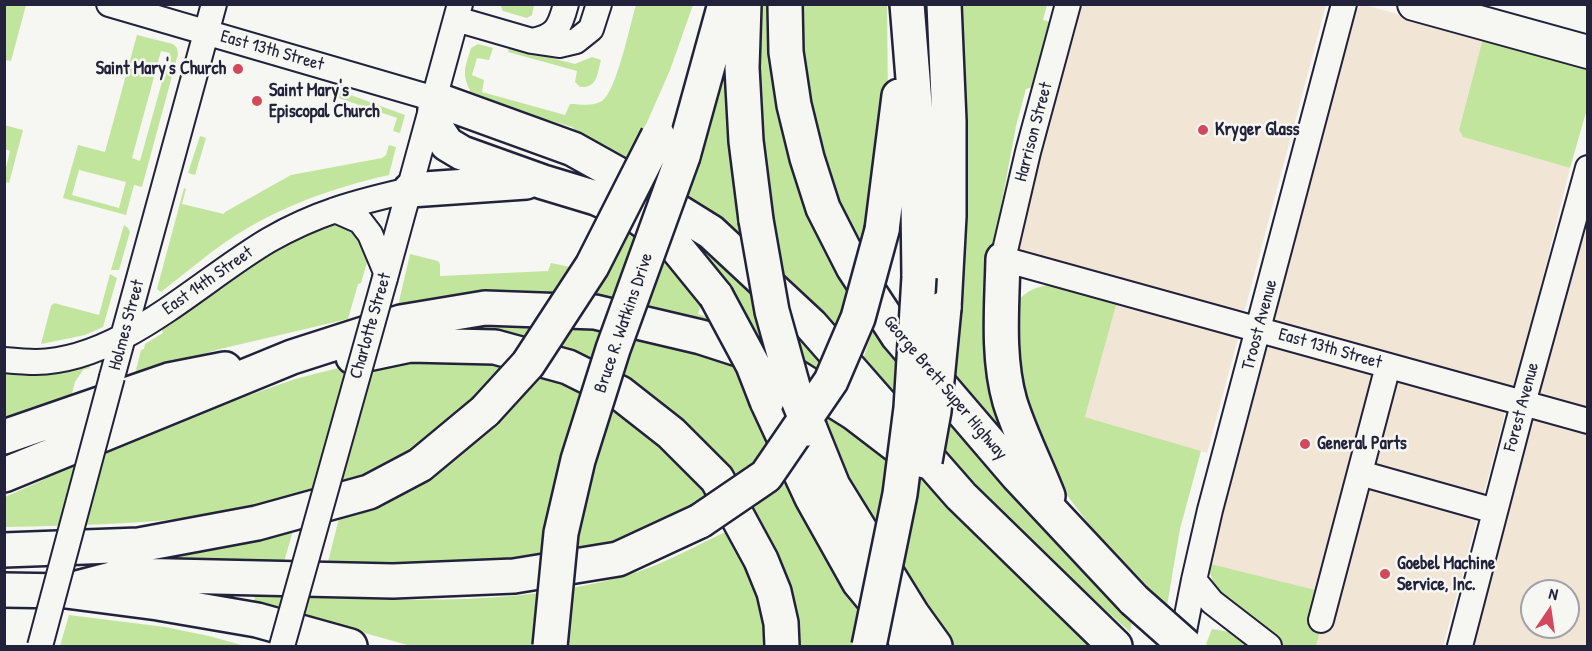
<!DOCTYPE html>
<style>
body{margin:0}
#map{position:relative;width:1592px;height:651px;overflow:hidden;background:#f6f6f2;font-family:"Patrick Hand",sans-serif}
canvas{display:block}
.frame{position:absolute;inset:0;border:6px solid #22223b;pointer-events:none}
.north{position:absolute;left:1520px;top:579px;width:60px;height:60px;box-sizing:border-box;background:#f6f6f2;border:2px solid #a1a1a9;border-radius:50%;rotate:13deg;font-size:16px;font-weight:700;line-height:24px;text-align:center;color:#22223b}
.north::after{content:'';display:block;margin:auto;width:21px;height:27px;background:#d1495b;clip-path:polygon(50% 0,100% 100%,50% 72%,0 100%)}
</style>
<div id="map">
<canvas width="1592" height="651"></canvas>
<div class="frame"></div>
<div class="north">N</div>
</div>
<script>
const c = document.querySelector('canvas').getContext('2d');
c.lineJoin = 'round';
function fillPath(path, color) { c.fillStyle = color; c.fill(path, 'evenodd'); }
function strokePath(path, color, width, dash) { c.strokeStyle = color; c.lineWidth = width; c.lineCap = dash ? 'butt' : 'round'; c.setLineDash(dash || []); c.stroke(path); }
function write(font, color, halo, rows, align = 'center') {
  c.font = font + ' "Patrick Hand",sans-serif'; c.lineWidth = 5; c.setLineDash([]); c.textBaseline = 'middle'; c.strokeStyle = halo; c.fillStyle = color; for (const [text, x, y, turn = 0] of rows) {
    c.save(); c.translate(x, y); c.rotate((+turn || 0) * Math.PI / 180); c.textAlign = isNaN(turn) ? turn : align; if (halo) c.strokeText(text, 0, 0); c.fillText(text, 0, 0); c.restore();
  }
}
const built = new Path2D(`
 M1078,5H1326L1245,309L1239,313L1026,254L1017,249V235Z
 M1365,5L1483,38L1459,130L1463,137L1570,168L1518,377L1514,385L1509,387L1278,324L1274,319V312L1356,12L1360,6Z
 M1587,211V408L1543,396L1540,392Z
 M1117,302L1234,334L1238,338L1207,453L1085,417Z
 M1275,345L1500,407L1504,412V418L1443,646H1316L1321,628L1320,591L1211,564L1227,486L1265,350Z
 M1533,418L1587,431V646H1470L1530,422ZM1532,591H1568V627H1532Z`);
const green = new Path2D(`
 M500,4H534V5L532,15L527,18L503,11Z
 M4,5H26L11,61L5,60Z
 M636,5H693L670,70L627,168L585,139L572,127L468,97L470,90C461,73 466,65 471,48L478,44L493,48L489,60L477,58L472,75L484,80L482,92L565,115L570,104C581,104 592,107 602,101C617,90 630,24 636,5Z
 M759,5H774L855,297L838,347L781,287L756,116Z
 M802,5H887L888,103L866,259C833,195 813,128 805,56C804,39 801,21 802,5Z
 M954,5H1047L1043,20L1051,22L1033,87L1026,89L1016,126L993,249L1020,453L955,383L960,327L957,322Z
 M137,35L173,44L177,48L178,54L142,187L134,185L126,215L63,198L78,145L105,152ZM161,51L170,53L140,161L132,158ZM79,170L126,182L119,208L72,195Z
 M1483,38L1587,67V109L1570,168L1463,137L1459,130Z
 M509,47L575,64L592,57L601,60C597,74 598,88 580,87L575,82L577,71L508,52Z
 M732,59L746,252L685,202L698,165L696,163L724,62Z
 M337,90L405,115L400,133L393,131L397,118L336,97Z
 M4,125L23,130L9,183L5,182V172L10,151L5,149Z
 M200,136L206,138L195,175L188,173Z
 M389,145L396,147L389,175C331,188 276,208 227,241C204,257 183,275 161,292L157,289L184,188L186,189L182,204L224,214L225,212L291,175L382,158L386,155Z
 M678,218L750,278L766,343L748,335Z
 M336,222L365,234L368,259L361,283L358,284L348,319L220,349L135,374L141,350L144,349L145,344L163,333L162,329C195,308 223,281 256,260C281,244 309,233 336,222Z
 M124,225L128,228L130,232L119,270H111Z
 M630,225L640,233L615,299L590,295Z
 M665,251L703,298L698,314L717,320L721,325L646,304Z
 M410,254L438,261L440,264V276L548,271L551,263L570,267L556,294L398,306Z
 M110,274L117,278L103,327L85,335L41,344L51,306L54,303L99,315Z
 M1048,285H1058L1117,302L1085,417L1201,451L1180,529L1167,606L1094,531L1049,471L1022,410L1014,306C1023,293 1032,288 1048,285Z
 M786,313L851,384L825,375L798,360Z
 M487,319L579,321L729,355L902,646H794L716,459L468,331L454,329Z
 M875,324L903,362L899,410L860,368Z
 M511,358C489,384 466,412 438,432C314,522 151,524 5,527V497L43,480V478L230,402L295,379L370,360Z
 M89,363L90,368L83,370L75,382L70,401L5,423V371Z
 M541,367L611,398L720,500L580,559L326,570L340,514Z
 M811,395L866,432L936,492L937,497L1095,646H946L876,543Z
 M945,410L1132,620L1130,632L1032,544L939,452Z
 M294,527L282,569L84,554Z
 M737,527L775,646H411L254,602L255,596C379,598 503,610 624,576C664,565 699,543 737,527Z
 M1211,564L1320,591L1321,628L1316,646H1280L1216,590L1210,573Z
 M69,615L165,627L209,636L245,646H60Z
 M1212,629L1230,632L1249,646H1209L1206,644Z`);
const minor = new Path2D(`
 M109,4L435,99
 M1068,4L1028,152L1003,259L1588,421
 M456,19L532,41L559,45L576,41L591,29L599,4
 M532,41C556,37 560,27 566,4
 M335,210L360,221L370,234L386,272
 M385,278L460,4
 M4,360C15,361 26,362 36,362C121,361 199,281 269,240C316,213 357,202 410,190
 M112,377L214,4
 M1360,473L1495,511
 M1194,580L1212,602L1269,646
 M1321,620L1388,366
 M1181,646L1194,580L1210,510L1344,4
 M1460,646L1527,389L1588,168`);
const major = new Path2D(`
 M1414,4L1588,52`);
const highway = new Path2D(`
 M744,4L742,68L746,141L756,220
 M785,4L786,52L794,105L807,158L823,208L853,267L898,336L1017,475L1134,600
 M907,4L917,128L919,277
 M683,156L725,4
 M410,190L526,182
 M882,230L899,96
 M1003,259C1002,306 997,357 1010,402C1020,434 1036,465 1048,496
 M716,296L672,242L638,217L596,198L543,182L462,153L447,144L435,126V99L573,149L616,173L711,232L811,325L961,496L1115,646
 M944,308L949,216V121L944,4
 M353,357L410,345L495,347L568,367L620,393L671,433L717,479L761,560L774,592L781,623L782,646
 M767,401L812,498L859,582L912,646
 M810,429L833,486L912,614L935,646
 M4,437L169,380L225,369
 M4,475L292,357L401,322L485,308L595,312L701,337L766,358L854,413L901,449
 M4,550L139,545L257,523L369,492L420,465L485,411
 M4,590L66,591L158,603L257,620L350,646
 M66,591L127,575L393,581L514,576L618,559L700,521`);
const minorBridge = new Path2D(`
 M40,646L112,377
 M282,646L385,278`);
const highwayBridge = new Path2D(`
 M756,220L772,311L794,390L810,429
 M716,296L753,365L767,401
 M485,411L528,364L592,266L658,136
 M925,461L934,411L944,308
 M700,521L766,476L831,381L858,318L882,230
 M1134,600L1186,646
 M550,646L561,533L578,460L613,349L683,156
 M869,646L900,494L911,408L919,277`);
const markers = [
 [238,69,6,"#d1495b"],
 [257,101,6,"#d1495b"],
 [1203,130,6,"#d1495b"],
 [1305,444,6,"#d1495b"],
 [1385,574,6,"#d1495b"]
];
const streetNames = [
 ["East 13th Street",272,51,16],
 ["Harrison Street",1034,132,-75],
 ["East 14th Street",208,281,-35],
 ["Bruce R. Watkins Drive",624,323,-71],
 ["Holmes Street",127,325,-75],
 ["Troost Avenue",1260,325,-75],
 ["Charlotte Street",371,326,-74],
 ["East 13th Street",1330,349,16],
 ["George Brett Super Highway",945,388,50],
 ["Forest Avenue",1522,407,-75]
];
const poiNames = [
 ["Saint Mary's Church",226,69,"right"],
 ["Saint Mary's",269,91],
 ["Episcopal Church",269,112],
 ["Kryger Glass",1215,130],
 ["General Parts",1317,444],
 ["Goebel Machine",1397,564],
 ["Service, Inc.",1397,585]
];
fillPath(built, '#f1e5d6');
fillPath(green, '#c2e59e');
strokePath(minor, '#22223b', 28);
strokePath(major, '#22223b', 36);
strokePath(highway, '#22223b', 38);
strokePath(minor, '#f6f6f2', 24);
strokePath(major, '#f6f6f2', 32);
strokePath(highway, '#f6f6f2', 33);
strokePath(minorBridge, '#22223b', 28, []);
strokePath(highwayBridge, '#22223b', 38, []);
strokePath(minorBridge, '#f6f6f2', 24);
strokePath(highwayBridge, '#f6f6f2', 33);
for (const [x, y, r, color] of markers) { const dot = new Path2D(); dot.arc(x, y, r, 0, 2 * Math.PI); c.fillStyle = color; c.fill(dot); strokePath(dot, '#f6f6f2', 2); }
write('18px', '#22223b', '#f6f6f2', streetNames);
write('bold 18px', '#22223b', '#f6f6f2', poiNames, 'left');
</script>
